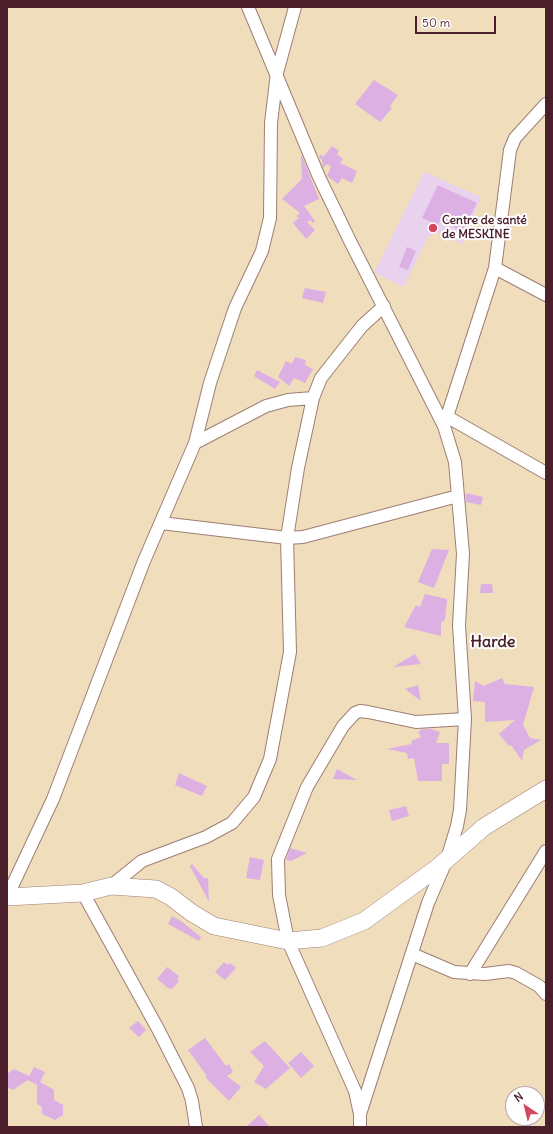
<!DOCTYPE html>
<meta charset="utf-8">
<style>
body{margin:0}
#map{position:relative;width:553px;height:1134px;overflow:hidden;background:#f0ddbc;font-family:Delius,sans-serif}
canvas{display:block}
.frame{position:absolute;inset:0;border:8px solid #4a1f2b;pointer-events:none}
.north{position:absolute;left:505px;top:1086px;width:40px;height:40px;box-sizing:border-box;background:#fff;border:1px solid #b7a5aa;border-radius:50%;rotate:325deg;font-size:11px;font-weight:700;line-height:16px;text-align:center;color:#4a1f2b}
.north::after{content:'';display:block;margin:auto;width:14px;height:18px;background:#d1495b;clip-path:polygon(50% 0,100% 100%,50% 72%,0 100%)}
.scale{position:absolute;left:415px;top:16px;width:81px;height:18px;box-sizing:border-box;border:2px solid #4a1f2b;border-top:0;padding-left:5px;font-size:12px;line-height:14px;white-space:nowrap;color:#4a1f2b;-webkit-text-stroke:3px #fff;paint-order:stroke}
</style>
<div id="map">
<canvas width="553" height="1134"></canvas>
<div class="frame"></div>
<div class="north">N</div>
<div class="scale">50 m</div>
</div>
<script>
const c = document.querySelector('canvas').getContext('2d');
c.lineJoin = 'round';
function fillPath(path, color) { c.fillStyle = color; c.fill(path, 'evenodd'); }
function strokePath(path, color, width, dash) { c.strokeStyle = color; c.lineWidth = width; c.lineCap = dash ? 'butt' : 'round'; c.setLineDash(dash || []); c.stroke(path); }
function write(font, color, halo, rows, align = 'center') {
  c.font = font + ' Delius,sans-serif'; c.lineWidth = 4; c.setLineDash([]); c.textBaseline = 'middle'; c.strokeStyle = halo; c.fillStyle = color; for (const [text, x, y, turn = 0] of rows) {
    c.save(); c.translate(x, y); c.rotate((+turn || 0) * Math.PI / 180); c.textAlign = isNaN(turn) ? turn : align; if (halo) c.strokeText(text, 0, 0); c.fillText(text, 0, 0); c.restore();
  }
}
const built = new Path2D(`
 M424,172L481,197L463,244L437,233L428,237L404,287L374,273Z`);
const building = new Path2D(`
 M374,80L398,95L390,106L392,108L380,122L355,104Z
 M332,146L339,151L337,154L343,159L340,163L357,171L352,183L342,178L338,184L327,176L331,167L327,164L323,168L322,160L319,157L320,155L324,156Z
 M302,156L319,199L304,206L315,221L313,223L310,220L307,222L315,230L306,239L293,223L299,218L296,216L300,213L282,199L302,179L301,157Z
 M438,185L477,203L462,232L441,219L438,225L422,218Z
 M407,247L416,251L408,270L399,267Z
 M305,288L326,292L323,303L302,298Z
 M295,357L306,360L305,365L313,369L305,383L294,378L289,386L278,377L286,361L292,364Z
 M257,370L280,382L275,389L254,376Z
 M466,493L483,497L481,505L466,502Z
 M432,549L449,550L434,588L418,582Z
 M481,584H492L493,593H480Z
 M425,594L447,599L445,620L439,624L441,623V636L404,627L416,605L420,607Z
 M415,654L421,664L393,667Z
 M502,678L505,684L534,687L523,725L530,738L541,740L524,750L522,761L511,745L509,746L499,734L515,720L485,722V702L473,701L475,681L484,686Z
 M418,685L421,701L405,689Z
 M422,729H431L440,732L436,743H449V764H442V781H418L414,758L408,759L407,753L387,749L412,744L411,741L421,737L418,732Z
 M337,769L357,780L333,779Z
 M179,773L207,786L202,796L175,785Z
 M406,806L409,816L392,821L389,810Z
 M290,848L307,853L291,861L286,860Z
 M250,857L264,860L260,880L246,878Z
 M192,864L204,878H208L209,902L190,866Z
 M172,916L181,921L201,937L199,941L168,924Z
 M224,962L228,965L230,963L236,968L225,980L215,972Z
 M167,967L179,976L177,979L179,981L172,989L168,988L157,979Z
 M138,1021L146,1030L139,1037L129,1028Z
 M205,1038L226,1066L229,1064L233,1072L227,1076L241,1087L229,1101L205,1077L207,1076L188,1050Z
 M265,1041L290,1068L266,1089L254,1082L264,1066L250,1052Z
 M301,1052L314,1066L301,1078L288,1063Z
 M34,1067L45,1072L40,1082L54,1090V1100L63,1105V1115L55,1120L42,1114V1107L37,1104V1085L28,1080L13,1090L7,1087V1074L14,1069L29,1076Z
 M259,1115L270,1127H246Z`);
const street = new Path2D(`
 M248,7L319,177L350,241L444,426L455,462L463,554L459,625L465,719L460,810L457,826L447,859L428,903L360,1114
 M495,268L546,295
 M446,416L546,473
 M444,426L495,268L510,150L515,138L546,104
 M195,443L266,406L288,400L313,398
 M161,523L287,538L303,537L458,496
 M111,886L142,861L206,837L232,823L254,797L270,759L290,652L287,538L298,468L313,398L321,378L362,326L384,306
 M83,893L158,1029L188,1088L192,1101L196,1127
 M7,897L53,799L144,561L195,443L210,383L235,308L262,251L270,218L271,123L277,73L295,7
 M412,954L454,972L485,974L509,971L516,973L539,986L546,994
 M470,974L546,851
 M360,1127V1114L355,1091L288,941L279,895L278,859L307,787L343,726L355,713L360,711L368,712L416,722L465,719`);
const secondary = new Path2D(`
 M7,897L83,893L111,886L156,889L171,897L192,913L214,926L288,941L322,938L364,921L437,868L484,827L546,789`);
const markers = [
 [433,228,5,"#d1495b"]
];
const poiNames = [
 ["Centre de santé",442,221],
 ["de MESKINE",442,235]
];
const districtNames = [
 ["Harde",493,642]
];
fillPath(built, '#e9d2ee');
fillPath(building, '#dcb0e2');
strokePath(street, '#9d7e74', 14);
strokePath(secondary, '#9d7e74', 18);
strokePath(street, '#fff', 12);
strokePath(secondary, '#fff', 17);
for (const [x, y, r, color] of markers) { const dot = new Path2D(); dot.arc(x, y, r, 0, 2 * Math.PI); c.fillStyle = color; c.fill(dot); strokePath(dot, '#fff', 1.5); }
write('bold 12px', '#4a1f2b', '#fff', poiNames, 'left');
write('bold 16px', '#4a1f2b', '#fff', districtNames);
</script>
